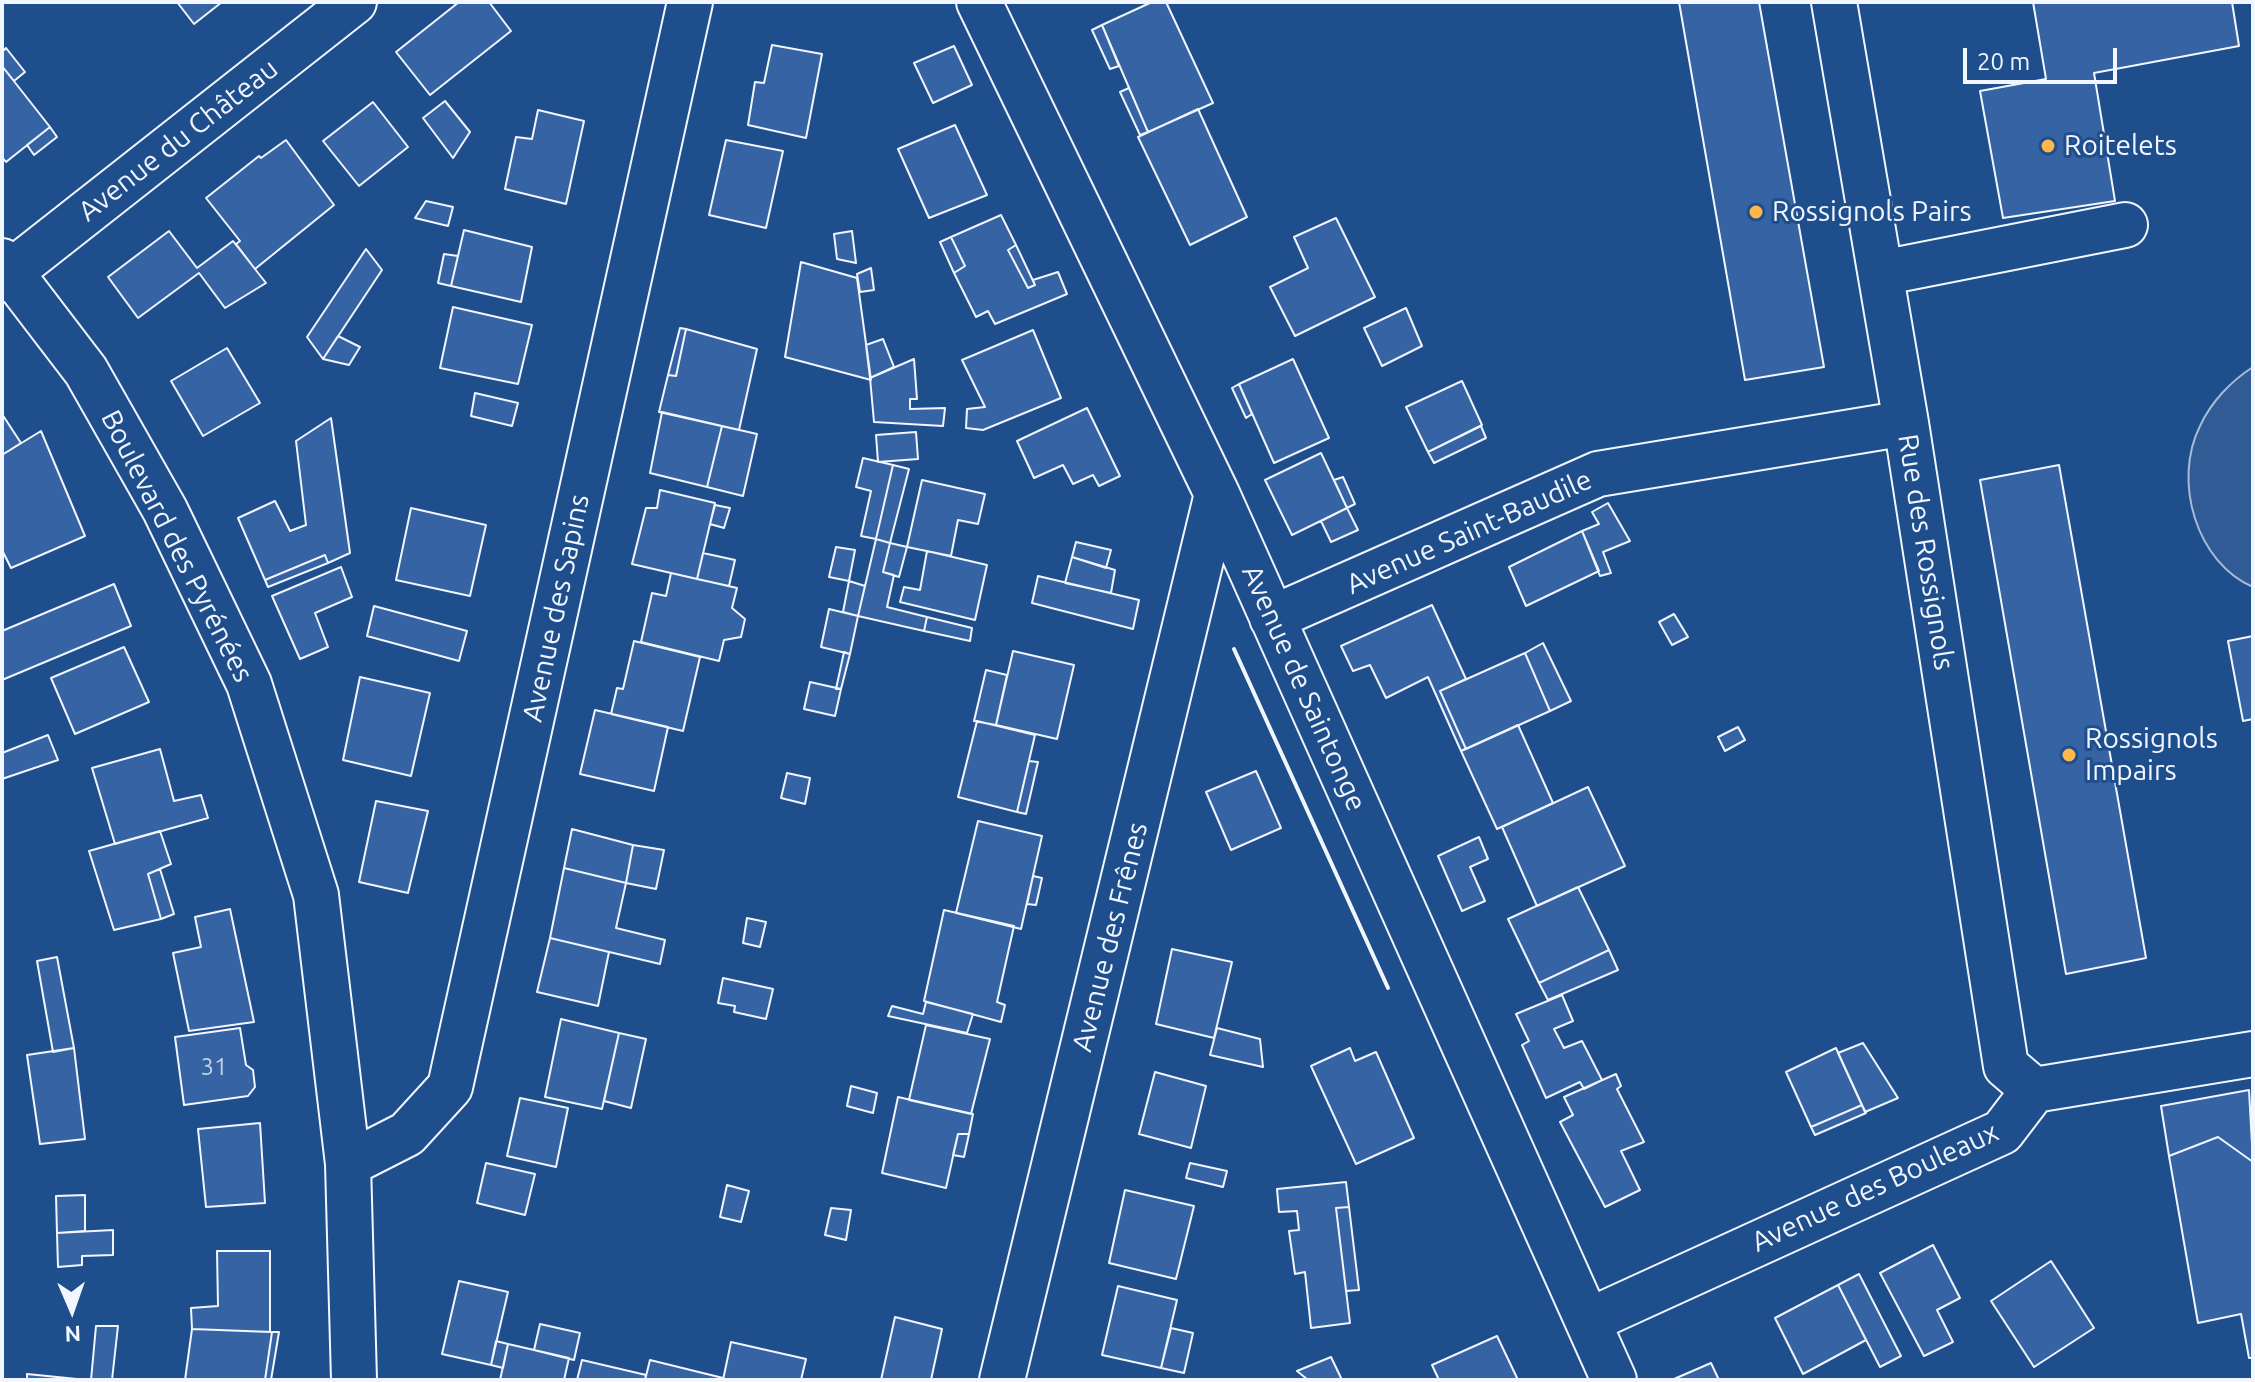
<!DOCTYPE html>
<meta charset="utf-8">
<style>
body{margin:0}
#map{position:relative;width:2255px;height:1382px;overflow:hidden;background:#1f4e8c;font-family:Ubuntu,sans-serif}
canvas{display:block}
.frame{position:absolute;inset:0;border:4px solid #f2f6ff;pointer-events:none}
.north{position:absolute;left:32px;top:1270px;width:80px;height:80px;-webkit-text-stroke:6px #1f4e8c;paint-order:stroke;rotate:178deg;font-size:22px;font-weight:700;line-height:32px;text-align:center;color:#f2f6ff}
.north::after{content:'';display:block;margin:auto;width:28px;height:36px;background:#f2f6ff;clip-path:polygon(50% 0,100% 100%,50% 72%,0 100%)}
.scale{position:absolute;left:1963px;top:48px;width:154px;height:36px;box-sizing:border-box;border:4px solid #f2f6ff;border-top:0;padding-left:10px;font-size:24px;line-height:28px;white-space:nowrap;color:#f2f6ff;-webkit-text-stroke:6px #1f4e8c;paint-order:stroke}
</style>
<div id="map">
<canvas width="2255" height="1382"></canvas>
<div class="frame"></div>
<div class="north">N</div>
<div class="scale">20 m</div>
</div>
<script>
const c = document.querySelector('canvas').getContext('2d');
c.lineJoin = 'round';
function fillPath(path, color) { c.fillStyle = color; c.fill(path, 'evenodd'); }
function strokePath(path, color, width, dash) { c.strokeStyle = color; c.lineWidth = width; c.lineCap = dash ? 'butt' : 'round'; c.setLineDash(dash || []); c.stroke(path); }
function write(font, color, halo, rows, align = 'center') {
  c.font = font + ' Ubuntu,sans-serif'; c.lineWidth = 6; c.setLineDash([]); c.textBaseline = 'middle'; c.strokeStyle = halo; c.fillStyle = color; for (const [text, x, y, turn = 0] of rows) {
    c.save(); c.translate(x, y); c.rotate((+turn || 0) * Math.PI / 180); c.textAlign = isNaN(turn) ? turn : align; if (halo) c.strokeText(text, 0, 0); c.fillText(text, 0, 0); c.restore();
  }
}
const green = new Path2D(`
 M2253,367V587C2197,563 2172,482 2200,426C2211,402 2231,381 2253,367Z`);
const building = new Path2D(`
 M177,2H222L194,24Z
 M459,2H489L511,31L430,95L396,52Z
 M1152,2H1166L1213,103L1148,132L1102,25Z
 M1679,2H1759L1824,367L1745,380Z
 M2033,2H2232L2239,46L2094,73L2115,201L2003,218L1980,91L2046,79Z
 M1102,25L1119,66L1110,69L1092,30Z
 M772,45L822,54L806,138L748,125L755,82L764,83Z
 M954,46L972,85L933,103L914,63Z
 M6,48L25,72L14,81L2,66V52Z
 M2,66L50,127L6,162L2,157Z
 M1129,88L1148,132L1140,135L1120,92Z
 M445,101L470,132L453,158L423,118Z
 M373,102L408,147L359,186L323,141Z
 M1198,109L1247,217L1190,245L1138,137Z
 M538,110L584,121L566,204L505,189L516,137L532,139Z
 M955,125L987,195L929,218L898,149Z
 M50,127L57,137L34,155L27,145Z
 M286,140L334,205L255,269L236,244L240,241L206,198L259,156L261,158Z
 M726,140L783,151L766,228L709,215Z
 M426,201L453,207L448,226L415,218Z
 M1001,215L1016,245L1008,250L1028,288L1035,285L1033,280L1058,272L1067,294L995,324L988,311L976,317L954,273L965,266L951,237Z
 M1336,218L1375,297L1295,336L1270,287L1308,268L1294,237Z
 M464,230L532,247L521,302L451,286Z
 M169,231L197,268L233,241L266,283L225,308L199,273L138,318L108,277Z
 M852,231L856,263L837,259L834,234Z
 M951,237L965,266L954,273L940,242Z
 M1016,245L1035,285L1028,288L1008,250Z
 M366,249L382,270L323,359L307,337Z
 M444,254L458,256L451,286L438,283Z
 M801,262L857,278L871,380L785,357Z
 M871,268L874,290L860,292L857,274Z
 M453,307L532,325L518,384L440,368Z
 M1406,308L1422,346L1382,366L1364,328Z
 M680,328L686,329L676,376L668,375Z
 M686,329L757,349L739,430L659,412L668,375L676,376Z
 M1033,330L1061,398L983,430L966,428L967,409L985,407L962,360Z
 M338,336L360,347L349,365L323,359Z
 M883,339L894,367L870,378L866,345Z
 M227,348L260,403L203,436L171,381Z
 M914,359L917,399H910V409L945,408L943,426L874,422L870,378Z
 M1293,359L1329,438L1274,463L1239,384Z
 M1462,381L1482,425L1428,452L1406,407Z
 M1239,384L1252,414L1246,418L1232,388Z
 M475,393L518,403L512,426L471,416Z
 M1087,408L1120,476L1099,486L1093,475L1073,484L1063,465L1034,478L1017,441Z
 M662,412L722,426L707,487L650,473Z
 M2,414L21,443L2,455Z
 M331,418L350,553L328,563L325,555L265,580L238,518L275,501L290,531L306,525L296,441Z
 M722,426L757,434L743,496L707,487Z
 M1481,426L1486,438L1434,463L1428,452Z
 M41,431L85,536L11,568L2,550V455Z
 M916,432L918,459L878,462L876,435Z
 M1321,453L1347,508L1292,535L1265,480Z
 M863,458L893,465L876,539L861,536L871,491L856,487Z
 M893,465L909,469L890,543L876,539Z
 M2059,465L2146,958L2066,974L1980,480Z
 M1343,477L1355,504L1347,508L1334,480Z
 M922,480L985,494L978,524L958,520L951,556L907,547Z
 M660,490L715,503L697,579L632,564L646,508H657Z
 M1608,503L1630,541L1603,552L1611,573L1600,576L1582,531L1599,524L1592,512Z
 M715,505L730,508L724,528L710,524Z
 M411,508L486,525L470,596L396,580Z
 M1347,508L1358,530L1331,542L1321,521Z
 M1582,531L1599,571L1526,606L1509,567Z
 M876,539L890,543L883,572L894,575L887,607L927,617L924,631L858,616Z
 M1076,542L1111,550L1106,568L1072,557Z
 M890,543L907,547L899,577L883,572Z
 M836,547L855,550L849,581L829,577Z
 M927,551L987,565L975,620L900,602L904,587L920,590Z
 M703,553L735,560L729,586L697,579Z
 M325,555L328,563L268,587L265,580Z
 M1072,557L1115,570L1111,593L1065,583Z
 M341,567L352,597L315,613L328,647L300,659L272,596Z
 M671,573L737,588L732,608L745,619L741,637L724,640L719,661L641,642L652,593L666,596Z
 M1038,576L1139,600L1133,629L1032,603Z
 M849,581L865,586L858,616L843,612Z
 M114,584L131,626L2,680V631Z
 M1432,605L1466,679L1440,691L1466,749L1461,751L1428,677L1386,698L1370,665L1353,671L1341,646Z
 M374,606L467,631L459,661L367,636Z
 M829,609L858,616L850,654L821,647Z
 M1674,614L1688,637L1672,645L1659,622Z
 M927,617L972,628L970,641L924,631Z
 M2253,636V719L2243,721L2228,641Z
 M634,641L700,657L683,731L611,714L617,688L623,689Z
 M1543,643L1571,701L1550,711L1525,653Z
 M124,647L149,702L75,734L51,678Z
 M1013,651L1074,665L1057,739L996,725Z
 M844,652L850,654L841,689H836Z
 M1525,653L1550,711L1466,749L1440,691Z
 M986,670L1007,675L996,725L974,721Z
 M360,677L430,693L411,776L343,760Z
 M810,682L841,689L835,716L804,709Z
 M595,710L668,727L654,791L580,774Z
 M977,721L1035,735L1017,812L958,797Z
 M1518,725L1553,803L1497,829L1461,751Z
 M1738,727L1745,740L1725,751L1718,737Z
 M48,735L58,760L2,779V753Z
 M160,749L174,801L201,795L208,818L115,844L92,768Z
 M1029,761L1038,762L1026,814L1017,812Z
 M1256,771L1281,828L1231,850L1206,792Z
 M787,773L810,778L805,804L781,798Z
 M1588,787L1625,866L1537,906L1502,827Z
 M376,801L428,811L408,893L359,882Z
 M978,821L1042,836L1021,929L956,913Z
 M572,829L633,845L626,883L564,868Z
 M160,831L171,864L148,874L161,919L114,930L89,851Z
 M1479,837L1488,859L1470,867L1485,901L1462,911L1438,856Z
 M633,845L664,850L656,889L626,883Z
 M564,868L626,883L616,928L665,940L660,964L550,938Z
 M160,869L174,914L161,919L148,874Z
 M1033,876L1042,878L1036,905L1027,904Z
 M1578,887L1609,950L1539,983L1508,919Z
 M230,909L254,1022L189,1031L173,953L201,947L195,917Z
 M944,910L1014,926L997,1002L1005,1005L1001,1022L924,1001Z
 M747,918L766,922L760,947L743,943Z
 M550,938L609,952L598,1006L537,992Z
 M1172,949L1232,962L1214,1038L1156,1024Z
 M1609,950L1618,970L1548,1000L1539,983Z
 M57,957L74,1048L53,1052L37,961Z
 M723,978L773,989L766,1019L734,1012L735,1006L718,1003Z
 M1562,995L1573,1021L1554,1029L1564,1048L1582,1041L1602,1080L1584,1089L1580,1082L1546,1098L1522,1045L1529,1041L1516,1014Z
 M926,1002L973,1014L967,1033L888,1016L892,1006L923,1014Z
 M561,1019L619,1033L602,1109L545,1097Z
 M926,1025L990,1039L971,1114L909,1100Z
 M240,1028L246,1065L253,1070L255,1087L248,1096L184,1105L175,1037Z
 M1217,1028L1260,1039L1263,1067L1210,1055Z
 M619,1033L646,1039L631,1108L604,1101Z
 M1863,1043L1898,1098L1865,1112L1838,1053Z
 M74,1048L85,1139L40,1144L27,1055Z
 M1350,1048L1355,1061L1376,1052L1414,1138L1356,1164L1311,1066Z
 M1836,1048L1862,1105L1811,1127L1786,1072Z
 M1155,1072L1206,1086L1191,1148L1139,1134Z
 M1616,1074L1621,1086L1617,1089L1644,1142L1621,1151L1640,1190L1605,1207L1560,1122L1573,1115L1564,1097Z
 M851,1086L877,1093L873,1113L847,1106Z
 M2249,1090L2253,1162L2218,1137L2169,1156L2161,1106Z
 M898,1097L973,1114L969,1134H958L946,1188L882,1173Z
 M520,1098L568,1108L556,1167L507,1156Z
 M1862,1105L1866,1113L1815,1135L1811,1127Z
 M260,1123L265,1203L206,1207L198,1129Z
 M958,1134H969L964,1157L953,1155Z
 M2218,1137L2253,1162V1358H2249L2241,1314L2198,1323L2169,1156Z
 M486,1163L535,1174L525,1215L477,1203Z
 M1190,1163L1227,1171L1223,1187L1186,1178Z
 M1346,1182L1349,1207L1336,1208L1350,1323L1311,1328L1305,1272L1295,1274L1289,1231L1299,1230L1297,1211L1279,1212L1277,1189Z
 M727,1185L749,1191L741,1222L720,1217Z
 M1125,1190L1194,1206L1176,1279L1109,1263Z
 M85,1195V1231L57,1233L56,1196Z
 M1349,1207L1359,1290L1346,1291L1336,1208Z
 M831,1208L851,1210L846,1240L825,1235Z
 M113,1230V1255L82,1256V1265L58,1267L57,1233Z
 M1933,1245L1960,1298L1937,1310L1953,1342L1924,1356L1880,1273Z
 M217,1251H270V1332L192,1329L191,1308L218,1306Z
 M2051,1261L2094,1328L2034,1367L1991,1301Z
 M1859,1274L1901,1356L1880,1367L1838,1285Z
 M459,1281L508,1292L491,1365L442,1354Z
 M1838,1285L1866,1340L1803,1374L1775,1318Z
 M1118,1286L1177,1300L1161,1368L1102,1355Z
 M895,1317L942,1329L931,1380H881Z
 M540,1324L580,1333L574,1360L534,1350Z
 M96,1326H118L112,1380H91Z
 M1171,1328L1193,1333L1184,1373L1161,1368Z
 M192,1329L272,1332L265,1380H185Z
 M272,1332H279L271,1380H265Z
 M1497,1336L1518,1380H1439L1432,1365Z
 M496,1341L508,1344L503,1368L491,1365Z
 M731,1342L806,1359L801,1380H723Z
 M508,1344L569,1358L564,1380H500Z
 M1331,1357L1342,1380H1308L1297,1371Z
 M582,1360L646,1375L645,1380H577Z
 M650,1360L723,1378V1380H645Z
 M1711,1363L1719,1380H1675L1674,1379Z
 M27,1374L77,1379L76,1380H27Z`);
const minor = new Path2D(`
 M979,2L1217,494L1614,1380
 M1834,2L1906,423L2006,1066L2034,1090
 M2,261L86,371L165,510L249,684L316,895L348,1164L354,1380
 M1881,273L2125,225
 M2,279L354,2
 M1272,618L1598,474L1906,423
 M348,1164L407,1134L450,1087L690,2
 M1588,1321L2002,1132L2034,1090L2253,1054
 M1002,1380L1217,494`);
const wall = new Path2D(`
 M1234,649L1388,988`);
const markers = [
 [2048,146,8,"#ffb74d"],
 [1756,212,8,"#ffb74d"],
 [2069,755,8,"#ffb74d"]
];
const numberNames = [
 ["31",214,1067]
];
const streetNames = [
 ["Avenue du Château",178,140,-38],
 ["Avenue Saint-Baudile",1469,532,-24],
 ["Boulevard des Pyrénées",177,546,63],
 ["Rue des Rossignols",1926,552,81],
 ["Avenue des Sapins",556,608,-78],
 ["Avenue de Saintonge",1304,688,66],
 ["Avenue des Frênes",1110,937,-76],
 ["Avenue des Bouleaux",1875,1187,-25]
];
const poiNames = [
 ["Roitelets",2064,146],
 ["Rossignols Pairs",1772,212],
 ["Rossignols",2085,739],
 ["Impairs",2085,771]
];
fillPath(green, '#305b95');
strokePath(green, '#a8bbd7', 2);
fillPath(building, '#3563a3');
strokePath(building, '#f2f6ff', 2);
strokePath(minor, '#f2f6ff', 48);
strokePath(minor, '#1f4e8c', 44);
strokePath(wall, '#f2f6ff', 4);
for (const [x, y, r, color] of markers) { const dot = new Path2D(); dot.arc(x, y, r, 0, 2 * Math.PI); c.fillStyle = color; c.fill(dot); strokePath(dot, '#1f4e8c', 3); }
write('24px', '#c3d1e8', null, numberNames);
write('28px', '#f2f6ff', '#1f4e8c', streetNames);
write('28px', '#f2f6ff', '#1f4e8c', poiNames, 'left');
</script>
